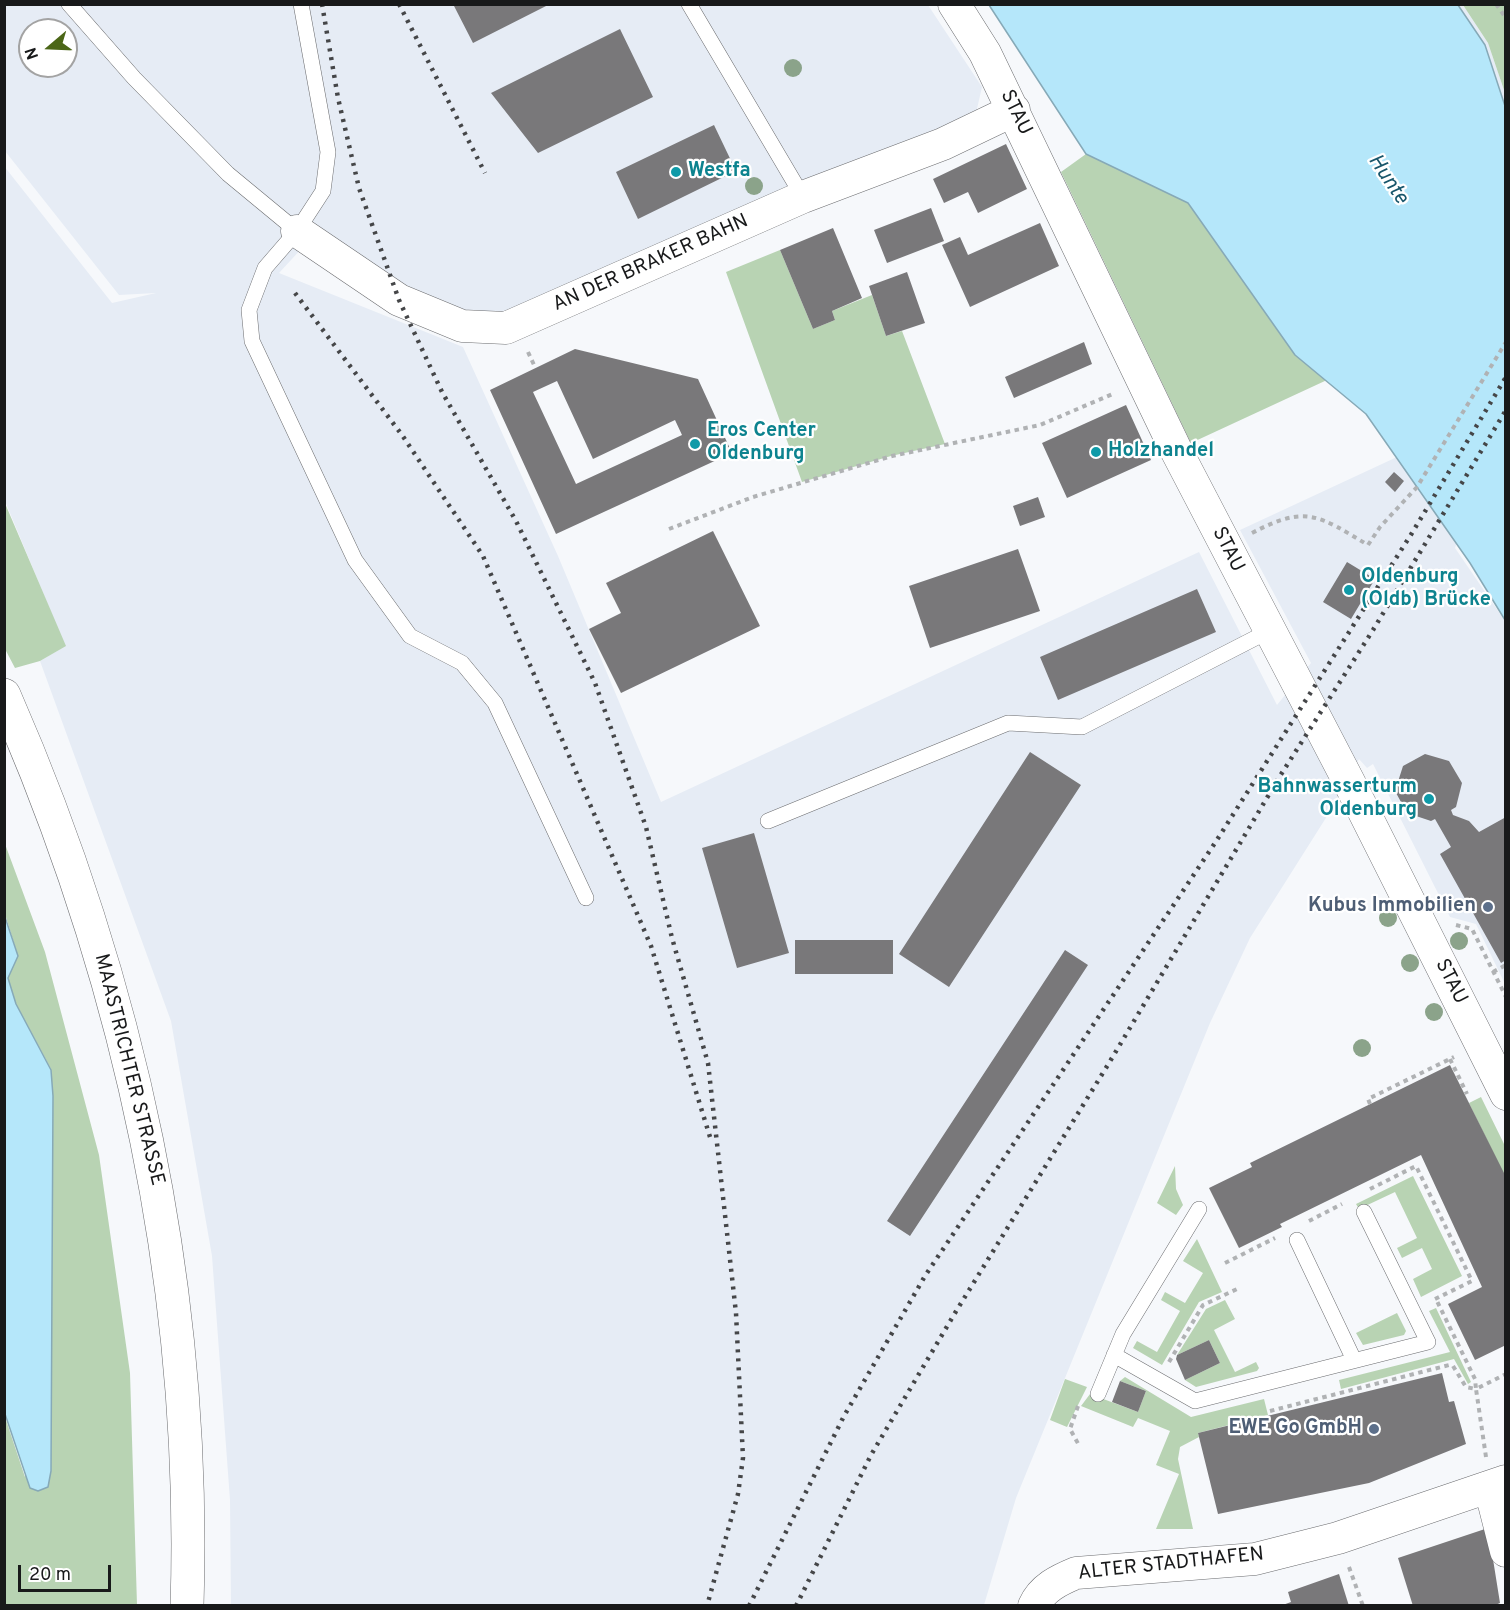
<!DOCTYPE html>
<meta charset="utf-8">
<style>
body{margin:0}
#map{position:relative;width:1510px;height:1610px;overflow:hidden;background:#f6f8fb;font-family:Overpass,sans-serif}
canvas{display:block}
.frame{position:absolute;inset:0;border:6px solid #18191a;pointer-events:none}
.north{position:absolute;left:18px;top:18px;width:60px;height:60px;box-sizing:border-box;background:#fff;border:2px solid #a3a3a3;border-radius:50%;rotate:251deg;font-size:16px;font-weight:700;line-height:24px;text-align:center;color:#18191a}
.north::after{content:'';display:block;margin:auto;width:21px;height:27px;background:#4b6617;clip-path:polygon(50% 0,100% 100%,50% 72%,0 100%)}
.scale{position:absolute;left:18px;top:1565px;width:93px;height:27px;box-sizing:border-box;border:3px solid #18191a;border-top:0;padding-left:8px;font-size:18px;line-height:21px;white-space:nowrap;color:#18191a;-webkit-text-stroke:4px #fff;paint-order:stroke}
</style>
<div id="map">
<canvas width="1510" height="1610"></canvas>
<div class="frame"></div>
<div class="north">N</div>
<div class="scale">20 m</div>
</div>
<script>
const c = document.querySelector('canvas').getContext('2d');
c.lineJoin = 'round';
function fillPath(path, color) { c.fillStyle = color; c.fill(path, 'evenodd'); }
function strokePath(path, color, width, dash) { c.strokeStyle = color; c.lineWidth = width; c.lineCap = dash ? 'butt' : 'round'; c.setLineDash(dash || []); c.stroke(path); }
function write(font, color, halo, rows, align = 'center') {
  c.font = font + ' Overpass,sans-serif'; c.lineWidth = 4.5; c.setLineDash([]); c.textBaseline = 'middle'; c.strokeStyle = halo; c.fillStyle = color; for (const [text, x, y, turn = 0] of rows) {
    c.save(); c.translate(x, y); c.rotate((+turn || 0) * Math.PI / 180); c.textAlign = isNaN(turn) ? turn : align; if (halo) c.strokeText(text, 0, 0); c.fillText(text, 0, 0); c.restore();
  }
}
const built = new Path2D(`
 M5,5H928L982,87L976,113L507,317H465L303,247L279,273L463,347L558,556L661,802L1199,552L1277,705L1311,663L1240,530L1397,457L1415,484L1467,514L1455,548L1505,621V984L1476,924L1450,917L1373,764L1367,768L1359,759L1336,802L1250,938L1210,1023L1016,1498L984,1605H231L230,1500L212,1256L171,1021L40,661L65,646L5,501L4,166L112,303L156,293L119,295L5,151ZM30,30H66V66H30Z
 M1458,5H1463L1488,43L1505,93V106L1485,45Z`);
const green = new Path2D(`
 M1463,5H1505V93L1488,43Z
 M1086,154L1188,203L1295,355L1327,380L1191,443L1061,172Z
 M780,250L813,329L835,320L832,311L872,295L886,336L902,331L945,444L891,456L802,482L726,272Z
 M4,501L66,646L40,661L15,668L5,649Z
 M5,844L45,952L99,1155L130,1373L137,1605H5L4,1414L25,1477L51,1069L16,1004L8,978L18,956L5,914Z
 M1481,1097L1505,1146V1177L1469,1103Z
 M1175,1166L1176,1189L1183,1205L1176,1215L1157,1203Z
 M1413,1176L1462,1276L1421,1297L1413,1279L1432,1269L1422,1248L1402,1258L1397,1248L1417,1238L1395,1192L1359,1209L1356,1204Z
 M1197,1239L1222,1292L1199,1302L1162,1365L1133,1348L1137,1341L1157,1352L1180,1311L1161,1300L1165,1292L1185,1303L1203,1273L1183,1261Z
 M1225,1300L1235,1319L1214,1330L1235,1372L1256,1362L1259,1368L1257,1371L1196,1387L1185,1380L1220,1363L1209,1340L1177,1355L1206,1309Z
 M1436,1308L1471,1382L1468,1384L1454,1359L1341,1389L1339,1380L1450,1352L1429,1311Z
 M1397,1313L1406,1331L1404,1335L1363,1345L1356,1333Z
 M1125,1377L1191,1417L1264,1399L1268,1415L1198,1433L1199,1437L1180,1447L1178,1459L1193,1529H1156L1179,1474L1156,1465L1170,1431L1138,1418L1133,1427L1081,1406L1090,1394L1138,1412L1146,1391L1120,1381Z
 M1065,1379L1087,1387L1067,1427L1050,1420Z`);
const water = new Path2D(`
 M989,5H1458L1485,45L1505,106V620L1470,563L1366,414L1295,355L1188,203L1086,154Z
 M4,914L18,956L8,978L16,1004L51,1070L53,1096L51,1471L48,1487L38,1491L30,1488L5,1414Z`);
const building = new Path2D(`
 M453,4H550L473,43Z
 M620,29L653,97L538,153L491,93Z
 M714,125L736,171L638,219L616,172Z
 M1006,144L1027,189L978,213L968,192L944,203L933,179Z
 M931,208L944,241L887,263L874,230Z
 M1040,223L1059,266L970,307L942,245L960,237L968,255Z
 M833,228L862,298L832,311L835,320L813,329L780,250Z
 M907,272L925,323L886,336L869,286Z
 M1084,342L1092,364L1014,398L1005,377Z
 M575,349L698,379L732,453L556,534L490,390ZM557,381L593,459L675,420L682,435L576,484L533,392Z
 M1126,405L1151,460L1067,498L1042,443Z
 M1394,472L1404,481L1395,492L1385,482Z
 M1038,497L1045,517L1020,526L1013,506Z
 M713,531L760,626L621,693L589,629L621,613L606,583Z
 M1018,549L1040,611L930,648L909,586Z
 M1347,562L1375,579L1351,619L1323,602Z
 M1197,589L1216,632L1058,700L1040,657Z
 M1030,752L1081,785L949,987L899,954Z
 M1425,754L1449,761L1462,783L1456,807L1451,810L1453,815L1469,821L1479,832L1506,817V960L1501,963L1440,854L1451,847L1435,819L1431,821L1407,813L1395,791L1403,766Z
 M754,833L789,953L737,968L702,848Z
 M795,940H893V974H795Z
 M1065,950L1088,965L910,1236L887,1221Z
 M1450,1065L1506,1177V1345L1475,1360L1448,1304L1482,1287L1421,1155L1280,1224L1282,1227L1239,1248L1209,1188L1252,1167L1250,1163Z
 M1209,1340L1220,1363L1185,1380L1176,1359L1177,1355Z
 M1442,1373L1449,1402L1454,1401L1466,1444L1369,1483L1218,1514L1198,1433Z
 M1120,1381L1146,1391L1138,1412L1112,1402Z
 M1488,1528L1500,1603L1493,1606H1413L1398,1558Z
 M1339,1574L1349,1606H1280L1291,1602L1288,1592Z`);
const path = new Path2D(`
 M1496,4L1506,18
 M528,352L535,367
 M669,529L753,497L892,456L1040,425L1115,393
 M1252,533C1307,504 1319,516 1368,545L1380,527L1417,487L1506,342
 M1456,925L1472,929L1506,997
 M1493,972L1506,965
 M1450,1059L1467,1094
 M1370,1104L1368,1099L1454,1057
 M1370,1189L1416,1166L1472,1281L1433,1300
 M1309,1221L1342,1204
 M1225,1263L1275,1238
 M1169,1362L1203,1305L1237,1289
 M1078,1406L1070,1429L1080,1447
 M1270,1411L1449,1365L1453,1366L1466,1387L1476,1389L1475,1379L1436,1299
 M1486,1457L1476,1389L1506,1374
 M1349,1567L1363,1606`);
const lane = new Path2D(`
 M69,4L134,78L228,174L297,231
 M301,4L328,152L323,191L297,231L265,268L249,310L252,341L355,560L410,636L462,663L495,703L586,898
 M689,4L803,197
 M768,821L1008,723L1082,727L1269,631
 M1297,1240L1354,1360
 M1114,1355L1195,1401L1428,1342L1364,1212
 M1098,1394L1123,1334L1199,1209`);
const street = new Path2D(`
 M954,4L985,53L1176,450L1349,782L1506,1094
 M297,231L399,300L462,326L506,328L803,197L943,144L1014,110
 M1490,1488L1506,1551
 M1034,1606C1042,1588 1059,1580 1076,1573L1255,1559L1338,1538L1506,1481`);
const secondary = new Path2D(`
 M4,695C130,982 197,1291 187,1606`);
const rail = new Path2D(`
 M322,4L338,98L359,188L399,300L442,392L516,521L595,683L646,827L672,938L708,1063L736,1313L743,1458L738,1494L707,1606
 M399,4L485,173
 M295,293L402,435L483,556L651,946L710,1137
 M749,1606L844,1416L925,1276L1215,843L1412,533L1506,377
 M796,1606L871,1455L955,1313L1109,1063L1280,776L1373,630L1506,410`);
const trees = [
 [793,68],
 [754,186],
 [1388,918],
 [1459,941],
 [1410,963],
 [1434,1012],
 [1362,1048]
];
const markers = [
 [676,172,6,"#0f9aa8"],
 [695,444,6,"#0f9aa8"],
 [1096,452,6,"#0f9aa8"],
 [1349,590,6,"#0f9aa8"],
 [1429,799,6,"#0f9aa8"],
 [1488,907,6,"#5c6f8a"],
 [1374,1429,6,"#5c6f8a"]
];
const streetNames = [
 ["STAU",1015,113,64],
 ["AN DER BRAKER BAHN",651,264,-24],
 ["STAU",1227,550,63],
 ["STAU",1450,982,63],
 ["MAASTRICHTER STRASSE",128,1070,76],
 ["ALTER STADTHAFEN",1171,1565,-6]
];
const cultureNames = [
 ["Westfa",688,172],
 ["Eros Center",707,432],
 ["Oldenburg",707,455],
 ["Holzhandel",1108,452],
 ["Oldenburg",1361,578],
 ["(Oldb) Brücke",1361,601],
 ["Bahnwasserturm",1417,788,"right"],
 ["Oldenburg",1417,811,"right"]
];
const serviceNames = [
 ["Kubus Immobilien",1476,907],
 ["EWE Go GmbH",1362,1429]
];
const waterNames = [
 ["Hunte",1387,180,56]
];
fillPath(built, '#e6ecf5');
fillPath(green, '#b8d3b3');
fillPath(water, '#b5e7fa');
strokePath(water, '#86a9b7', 1.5);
fillPath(building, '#79787a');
strokePath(lane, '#6b6c6f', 16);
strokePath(street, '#6b6c6f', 33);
strokePath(secondary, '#6b6c6f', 34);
strokePath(path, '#b0b2b4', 4, [4.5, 4.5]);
strokePath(lane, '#fff', 15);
strokePath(street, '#fff', 32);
strokePath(secondary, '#fff', 33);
strokePath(rail, '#454648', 4.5, [3, 6]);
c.fillStyle = '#8ba38a';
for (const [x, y] of trees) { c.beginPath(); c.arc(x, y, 9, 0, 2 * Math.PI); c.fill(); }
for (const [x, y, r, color] of markers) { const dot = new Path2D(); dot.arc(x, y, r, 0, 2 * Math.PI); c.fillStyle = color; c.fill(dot); strokePath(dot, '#fff', 2); }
write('20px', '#18191a', '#fff', streetNames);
write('bold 20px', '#0d838f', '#fff', cultureNames, 'left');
write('bold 20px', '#4e5e75', '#fff', serviceNames, 'right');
write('italic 21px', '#17566b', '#fff', waterNames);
</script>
